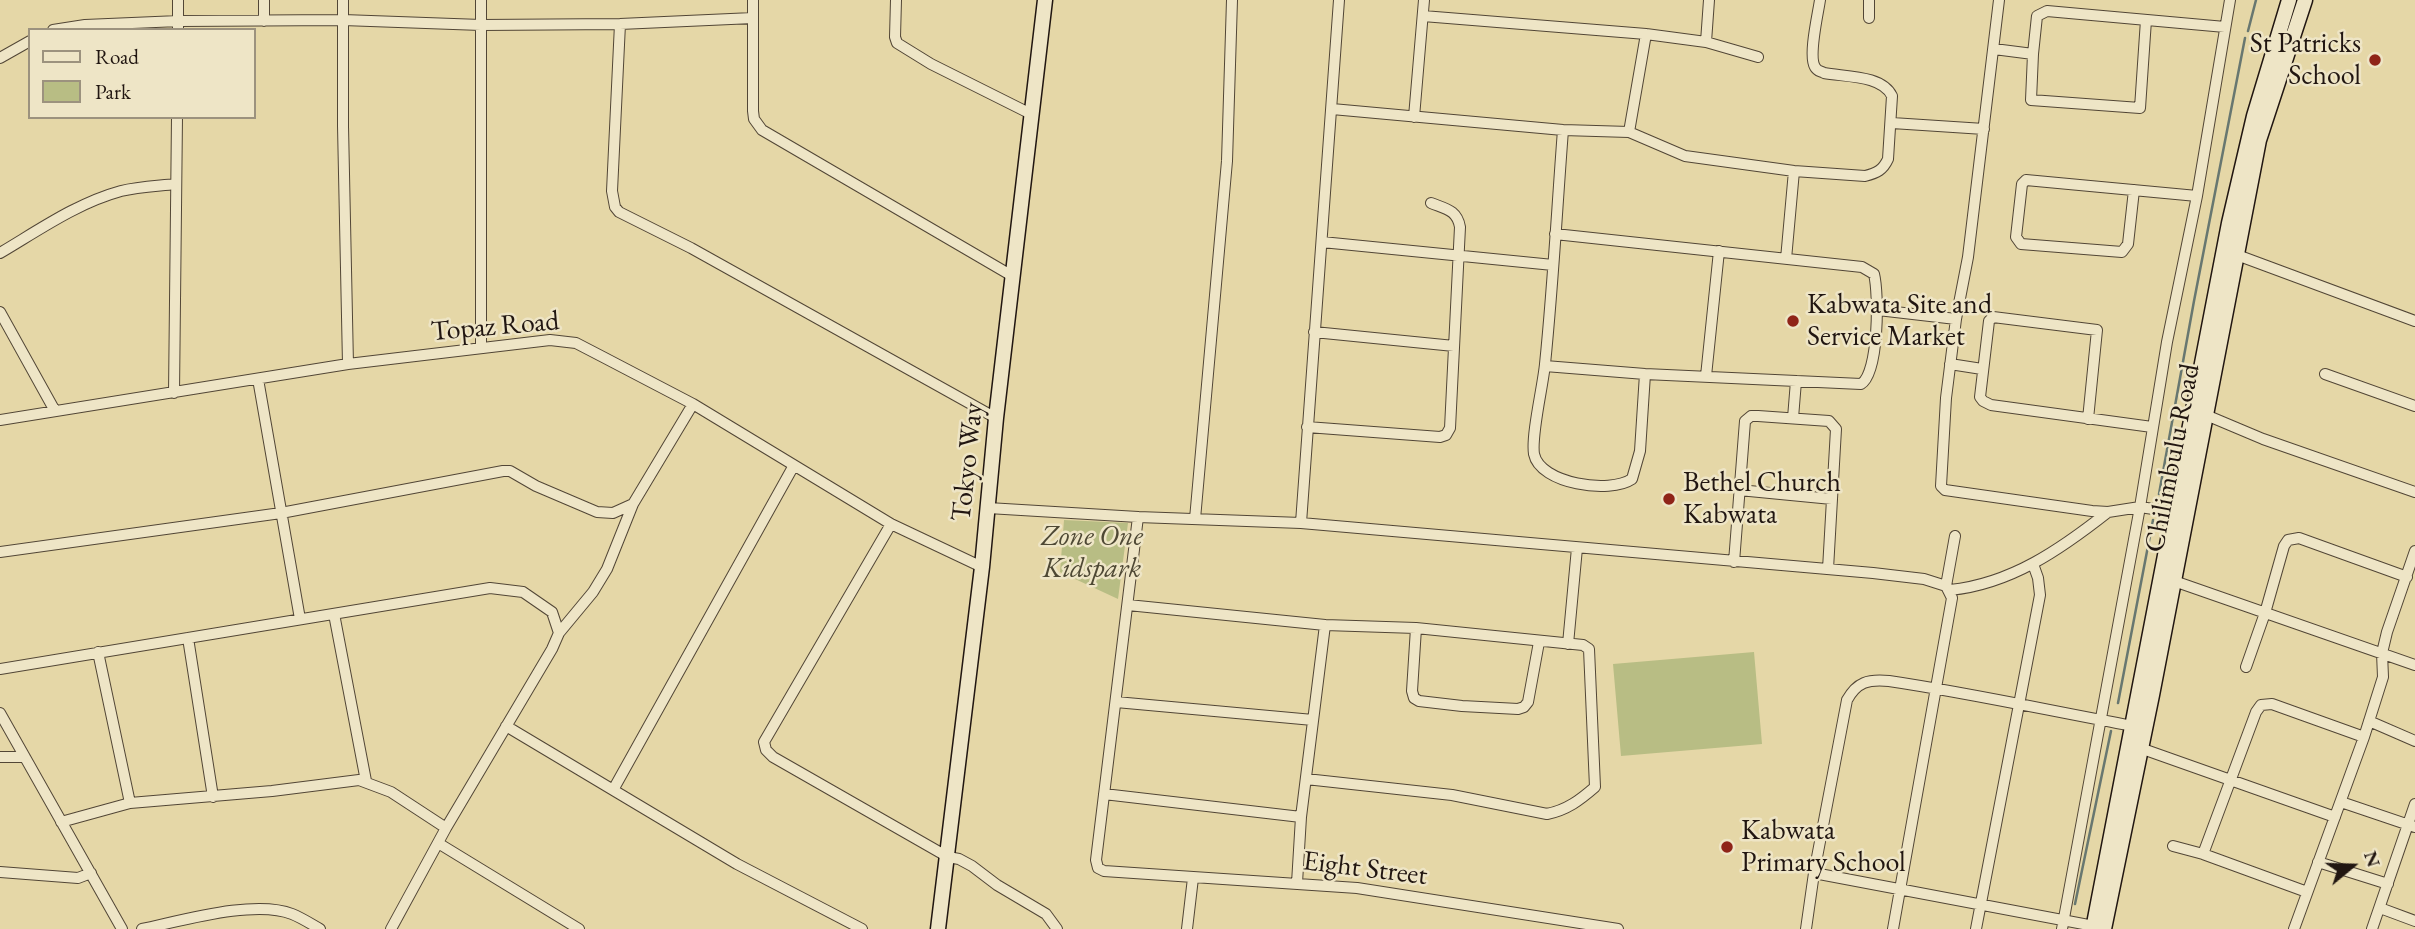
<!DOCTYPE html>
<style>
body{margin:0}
#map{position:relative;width:2415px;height:929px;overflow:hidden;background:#e5d7a7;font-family:"EB Garamond",serif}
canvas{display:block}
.legend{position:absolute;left:28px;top:28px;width:228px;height:91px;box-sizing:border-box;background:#eee5c6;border:2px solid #9c927e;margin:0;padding:9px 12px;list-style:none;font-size:21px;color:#211611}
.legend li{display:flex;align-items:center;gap:14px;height:35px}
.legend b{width:35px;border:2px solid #9c927e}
.north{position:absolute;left:2317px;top:831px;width:70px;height:70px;-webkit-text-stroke:5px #eee5c6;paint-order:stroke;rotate:71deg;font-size:19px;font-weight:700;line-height:28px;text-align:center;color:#211611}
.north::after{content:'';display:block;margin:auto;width:24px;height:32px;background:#211611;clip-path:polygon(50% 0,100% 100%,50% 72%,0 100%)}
</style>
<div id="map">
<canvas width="2415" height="929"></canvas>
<ul class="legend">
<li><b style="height:9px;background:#eee5c6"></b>Road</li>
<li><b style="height:19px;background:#b8bd84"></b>Park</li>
</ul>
<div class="north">N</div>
</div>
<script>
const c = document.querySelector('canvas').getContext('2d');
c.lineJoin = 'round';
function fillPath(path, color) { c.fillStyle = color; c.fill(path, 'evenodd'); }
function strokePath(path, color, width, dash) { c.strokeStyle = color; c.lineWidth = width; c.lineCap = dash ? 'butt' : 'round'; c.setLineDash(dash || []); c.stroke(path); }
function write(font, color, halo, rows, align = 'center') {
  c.font = font + ' "EB Garamond",serif'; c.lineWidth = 5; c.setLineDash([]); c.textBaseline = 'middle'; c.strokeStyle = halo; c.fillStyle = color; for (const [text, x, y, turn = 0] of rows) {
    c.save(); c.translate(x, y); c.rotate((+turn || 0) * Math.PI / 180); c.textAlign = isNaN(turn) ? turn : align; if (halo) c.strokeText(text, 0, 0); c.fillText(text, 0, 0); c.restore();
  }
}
const green = new Path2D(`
 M1064,520L1128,523L1118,599L1060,572Z
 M1754,652L1762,744L1621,756L1613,664Z`);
const stream = new Path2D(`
 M2248,31L2256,0
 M2159,494L2194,301L2245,38
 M2118,703L2153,520
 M2075,904L2111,731`);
const street = new Path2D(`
 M178,0V30
 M264,0V21
 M343,0V126L348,364
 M753,0V111L754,119L762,130L1014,277
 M896,0L895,37L897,43L931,64L1033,115
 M1999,0L1968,257L1956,319L1946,398L1941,486L1945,490L2092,511L2108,512L2140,507L2173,512
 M1423,16L1646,34L1706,42L1758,57
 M1869,18V0
 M2146,20L2140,108L2031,100L2033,54L2037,16L2047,11L2225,27
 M620,24L612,191L615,207L619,212L691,248L996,418
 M53,30L85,25L179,21L343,20L481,25L620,24L753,18
 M1706,42L1709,0
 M1994,49L2033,54
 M0,58L30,41
 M1332,109L1563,130L1629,132L1685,156L1794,171L1865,176C1877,173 1883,170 1888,159L1892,96C1882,75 1845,77 1824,73C1820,71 1817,71 1815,67C1808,56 1818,14 1820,0
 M1414,117L1424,0
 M1892,123L1984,129
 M1563,130C1557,208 1553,286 1545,364C1543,386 1531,435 1534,454C1540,484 1610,494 1632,479L1640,451L1645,374
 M1629,132L1646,34
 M2134,190L2128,244L2122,252L2021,244L2016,237L2022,184L2026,180L2197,196
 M1322,242L1553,265
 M0,253C39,230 77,203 121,191C138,187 158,186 175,184
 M2237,255L2415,321
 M1786,259L1794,171
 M1878,310L1956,319
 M0,312L55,411
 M1314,332L1454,346
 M481,348V0
 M1950,364L1982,369
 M1545,366L1645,374L1861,384C1879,373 1879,294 1874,274L1862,267L1555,234
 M2325,374L2415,406
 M1706,376L1719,251
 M258,379L300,619
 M174,393L177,117
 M2206,415L2263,439L2415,492
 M1793,418L1796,381
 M2088,419L2097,330L1993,317L1989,321L1980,397L1983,401L1991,405L2152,427
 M0,420L348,364L550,340L576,343L603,357L693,404L891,524L982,567
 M1307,427L1440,437L1446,435L1450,428L1460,227C1457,210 1446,209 1431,203
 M1739,490L1832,499
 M988,508L1138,517L1301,523L1873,573L1924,579L1946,586L1952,598L1893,929
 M1138,517L1096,860L1098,868L1104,871L1357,888L1618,929
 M1195,519L1227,161L1232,0
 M1301,523L1339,0
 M891,524L764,742L766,750L773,757L948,857L959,859L972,866L997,885L1046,914L1057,929
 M0,552L281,513L503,471H510L536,486L597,512L613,513L633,504L693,404
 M1734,562L1745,421L1751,416H1758L1829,421L1836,429L1828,569
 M2174,581L2415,665
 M1946,586L1955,536
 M1950,590C2011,584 2061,549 2108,512
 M1128,605L1325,625L1416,628L1583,645L1589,649L1595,787C1580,800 1567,810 1547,814L1452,795L1306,779
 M334,614L366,781
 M1416,628L1412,691L1414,698L1419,701L1462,706L1518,709L1524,707L1528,702L1539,642
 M559,633L593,592L607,569L633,504
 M188,638L213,797
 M1568,644L1577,548
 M98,652L130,803
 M2246,667L2265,613L2284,546L2288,540L2299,538L2407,577
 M0,669L490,588L523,592L552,612L559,633L552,649L446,828L391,929
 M1116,702L1313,720
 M0,713L122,929
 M2369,721L2415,741
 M506,726L737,864L862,929
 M2140,748L2335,817
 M0,757H25
 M613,790L793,467
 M1104,794L1301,817
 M2341,802L2415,827
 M61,822L130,803L272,791L359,780L391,792L446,828
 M438,843L579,929
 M2173,846L2203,854L2307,892
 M2203,854L2256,712L2261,705L2272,704L2364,737
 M2318,862L2388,884
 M0,872L78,878L91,873
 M1814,873L2099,927
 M1297,883L1301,817L1325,625
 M2380,908L2415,921
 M142,929C181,921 255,899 292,914C302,918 311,924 320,929
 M1187,929L1193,878
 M1806,929L1814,873L1847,700C1857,682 1868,679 1889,681C1970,693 2051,711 2133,726
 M1976,929L2040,595L2038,578L2033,564
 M2062,929L2140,507L2167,342L2197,196L2230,0
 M2294,929L2364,737L2383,677L2382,653L2387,632L2415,551
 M2372,929L2415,804`);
const secondary = new Path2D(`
 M938,929L982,567L996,418L1045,0
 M2093,929L2229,223L2254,116L2289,0
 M2104,929L2152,695L2259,140L2305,0`);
const markers = [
 [2375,60,7,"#8f2418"],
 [1793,321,7,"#8f2418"],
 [1669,499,7,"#8f2418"],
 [1727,847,7,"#8f2418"]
];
const poiNames = [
 ["St Patricks",2361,44,"right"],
 ["School",2361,76,"right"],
 ["Kabwata Site and",1807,305],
 ["Service Market",1807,337],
 ["Bethel Church",1683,483],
 ["Kabwata",1683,515],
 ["Kabwata",1741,831],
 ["Primary School",1741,863]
];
const streetNames = [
 ["Topaz Road",495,327,-5],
 ["Chilimbulu Road",2173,458,-79],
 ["Tokyo Way",968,462,-84],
 ["Eight Street",1365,869,7]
];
const parkNames = [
 ["Zone One",1092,537],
 ["Kidspark",1092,569]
];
fillPath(green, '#b8bd84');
strokePath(stream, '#687770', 2.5);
strokePath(street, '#524636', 12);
strokePath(secondary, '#211611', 17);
strokePath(street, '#eee5c6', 10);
strokePath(secondary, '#eee5c6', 14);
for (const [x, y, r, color] of markers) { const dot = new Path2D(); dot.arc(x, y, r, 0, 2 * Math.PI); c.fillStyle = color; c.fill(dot); strokePath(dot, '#eee5c6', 2.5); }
write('28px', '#211611', '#eee5c6', poiNames, 'left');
write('28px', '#211611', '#eee5c6', streetNames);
write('italic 28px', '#4e4834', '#eee5c6', parkNames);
</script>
